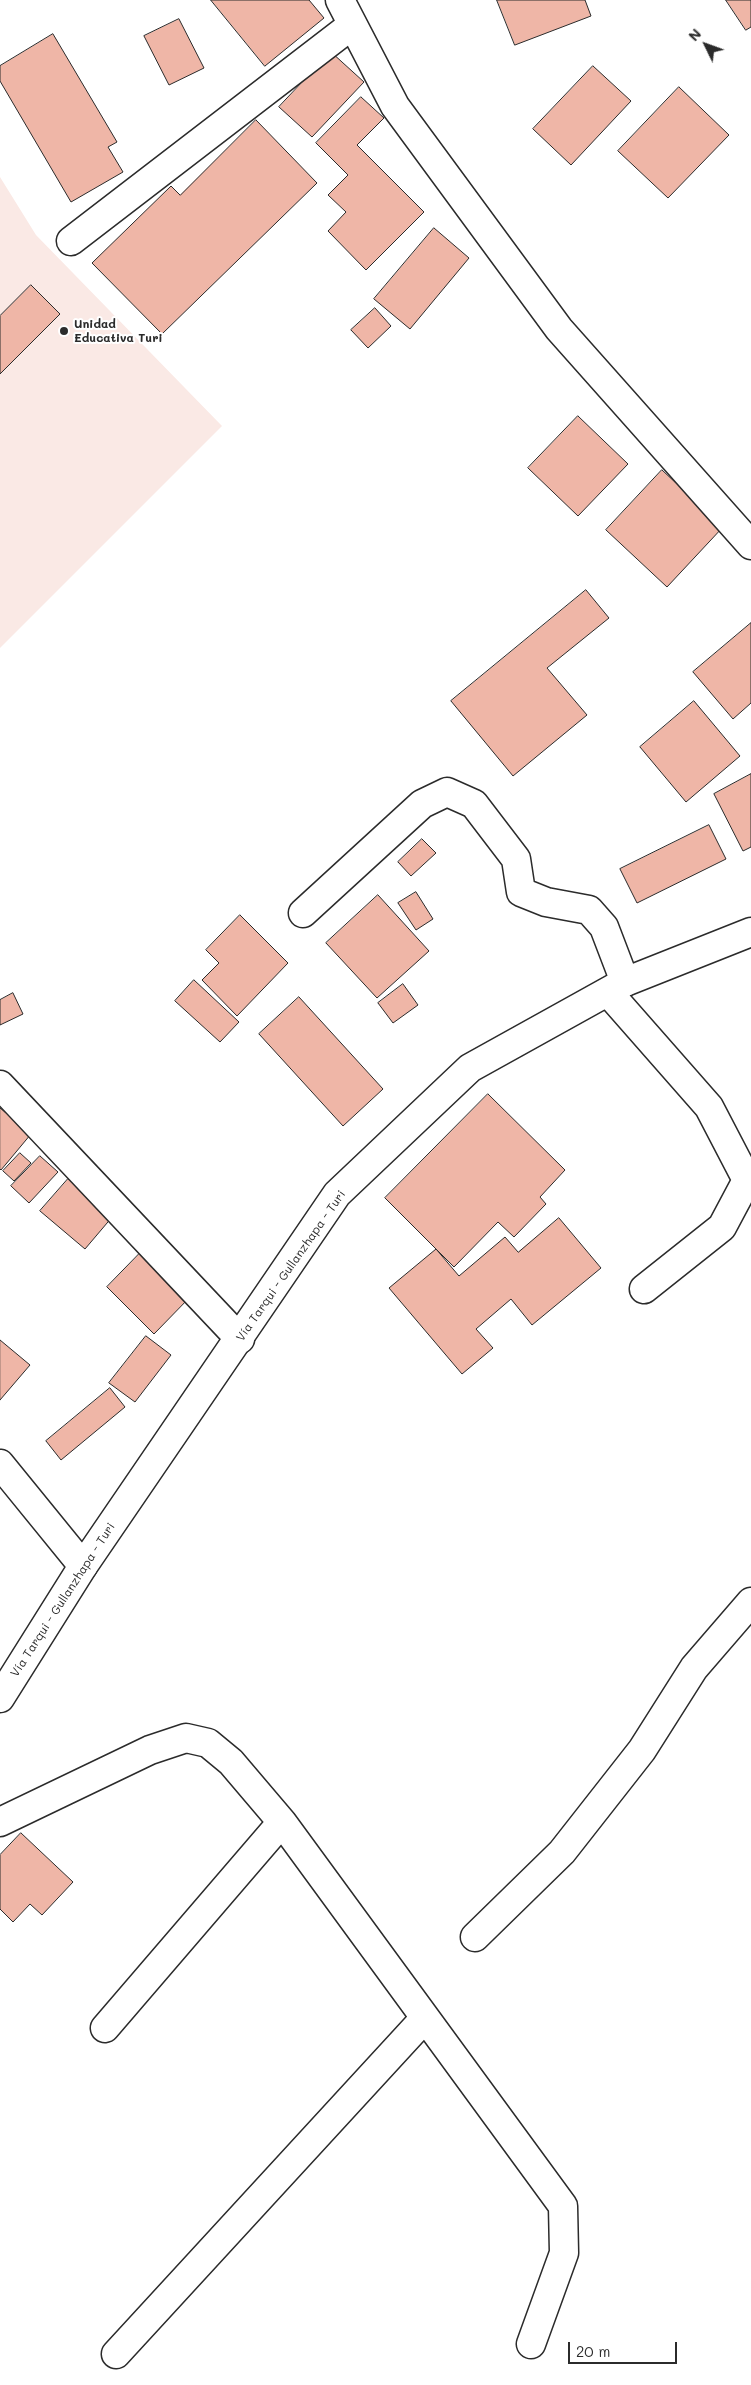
<!DOCTYPE html>
<meta charset="utf-8">
<style>
body{margin:0}
#map{position:relative;width:751px;height:2385px;overflow:hidden;background:#fff;font-family:Mali,sans-serif}
canvas{display:block}
.north{position:absolute;left:681px;top:20px;width:50px;height:50px;-webkit-text-stroke:4px #fff;paint-order:stroke;rotate:312deg;font-size:14px;font-weight:700;line-height:20px;text-align:center;color:#2b2b2b}
.north::after{content:'';display:block;margin:auto;width:18px;height:22px;background:#2b2b2b;clip-path:polygon(50% 0,100% 100%,50% 72%,0 100%)}
.scale{position:absolute;left:568px;top:2342px;width:109px;height:22px;box-sizing:border-box;border:2px solid #2b2b2b;border-top:0;padding-left:6px;font-size:15px;line-height:18px;white-space:nowrap;color:#2b2b2b;-webkit-text-stroke:4px #fff;paint-order:stroke}
</style>
<div id="map">
<canvas width="751" height="2385"></canvas>
<div class="north">N</div>
<div class="scale">20 m</div>
</div>
<script>
const c = document.querySelector('canvas').getContext('2d');
c.lineJoin = 'round';
function fillPath(path, color) { c.fillStyle = color; c.fill(path, 'evenodd'); }
function strokePath(path, color, width, dash) { c.strokeStyle = color; c.lineWidth = width; c.lineCap = dash ? 'butt' : 'round'; c.setLineDash(dash || []); c.stroke(path); }
function write(font, color, halo, rows, align = 'center') {
  c.font = font + ' Mali,sans-serif'; c.lineWidth = 4; c.setLineDash([]); c.textBaseline = 'middle'; c.strokeStyle = halo; c.fillStyle = color; for (const [text, x, y, turn = 0] of rows) {
    c.save(); c.translate(x, y); c.rotate((+turn || 0) * Math.PI / 180); c.textAlign = isNaN(turn) ? turn : align; if (halo) c.strokeText(text, 0, 0); c.fillText(text, 0, 0); c.restore();
  }
}
const built = new Path2D(`
 M0,177L36,235L222,426L0,648Z`);
const building = new Path2D(`
 M211,0H309L324,18L265,66Z
 M497,0H585L591,16L515,45Z
 M726,0H751V27L746,30Z
 M179,19L204,68L169,85L144,36Z
 M53,34L117,142L108,147L123,172L71,202L0,81V66Z
 M331,52L364,82L312,137L279,107Z
 M593,66L631,101L571,165L533,129Z
 M679,87L729,135L668,198L618,151Z
 M361,97L384,118L357,145L424,212L366,270L328,231L346,212L328,195L348,175L316,143Z
 M256,120L317,183L162,334L92,263L171,186L180,195Z
 M434,228L469,258L410,329L374,299Z
 M31,285L60,314L0,374V316Z
 M375,308L391,326L368,348L351,330Z
 M578,416L628,464L578,516L528,468Z
 M662,470L723,527L667,587L606,530Z
 M586,590L609,618L547,668L587,715L513,776L451,701Z
 M751,623V703L733,719L693,672Z
 M694,701L740,756L686,802L640,747Z
 M751,774V847L743,851L714,794Z
 M709,825L726,859L637,903L620,869Z
 M422,839L436,853L411,876L398,862Z
 M416,892L433,919L416,930L398,903Z
 M378,895L429,951L377,998L326,943Z
 M240,915L288,963L237,1016L202,980L219,963L206,950Z
 M194,980L239,1022L220,1042L175,1001Z
 M403,984L418,1005L393,1023L378,1003Z
 M13,993L23,1014L0,1025V1000Z
 M299,997L383,1089L343,1126L259,1034Z
 M488,1094L565,1170L540,1197L546,1204L514,1237L498,1222L454,1267L385,1198Z
 M0,1108L31,1134L1,1170L0,1169Z
 M20,1153L31,1163L14,1181L3,1171Z
 M40,1156L58,1172L29,1203L11,1186Z
 M68,1179L113,1216L85,1249L40,1211Z
 M559,1218L601,1268L532,1325L511,1299L476,1329L493,1348L462,1374L389,1288L436,1249L459,1276L505,1237L518,1252Z
 M144,1249L191,1296L154,1334L107,1287Z
 M146,1336L171,1355L135,1402L109,1383Z
 M0,1340L30,1365L0,1400Z
 M110,1388L125,1407L61,1460L46,1441Z
 M21,1833L73,1882L42,1915L30,1904L13,1922L0,1909V1855Z`);
const street = new Path2D(`
 M340,0L395,106L559,329L751,545
 M71,241L352,25
 M303,913L422,804L447,792L474,804L516,859L521,892L546,902L589,910L604,927L625,982
 M608,992L709,1107L747,1180L722,1227L644,1289
 M0,1085L240,1339
 M0,1464L83,1566
 M0,1822L150,1750L186,1738L208,1743L231,1762L282,1822L563,2206L564,2253L531,2344
 M475,1937L562,1852L642,1750L694,1668L751,1602
 M105,2028L282,1822
 M116,2354L424,2019`);
const secondary = new Path2D(`
 M0,1698L83,1566L337,1194L470,1068L625,982L751,932`);
const markers = [
 [64,331,5,"#2b2b2b"]
];
const poiNames = [
 ["Unidad",74,324],
 ["Educativa Turi",74,338]
];
const streetNames = [
 ["Vía Tarqui - Gullanzhapa - Turi",291,1266,-55],
 ["Vía Tarqui - Gullanzhapa - Turi",63,1600,-57]
];
fillPath(built, '#fae9e5');
fillPath(building, '#efb6a7');
strokePath(building, '#2b2b2b', 1);
strokePath(street, '#2b2b2b', 31);
strokePath(secondary, '#2b2b2b', 31);
strokePath(street, '#fff', 28);
strokePath(secondary, '#fff', 28);
for (const [x, y, r, color] of markers) { const dot = new Path2D(); dot.arc(x, y, r, 0, 2 * Math.PI); c.fillStyle = color; c.fill(dot); strokePath(dot, '#fff', 2); }
write('bold 12px', '#2b2b2b', '#fff', poiNames, 'left');
write('12px', '#2b2b2b', '#fff', streetNames);
</script>
